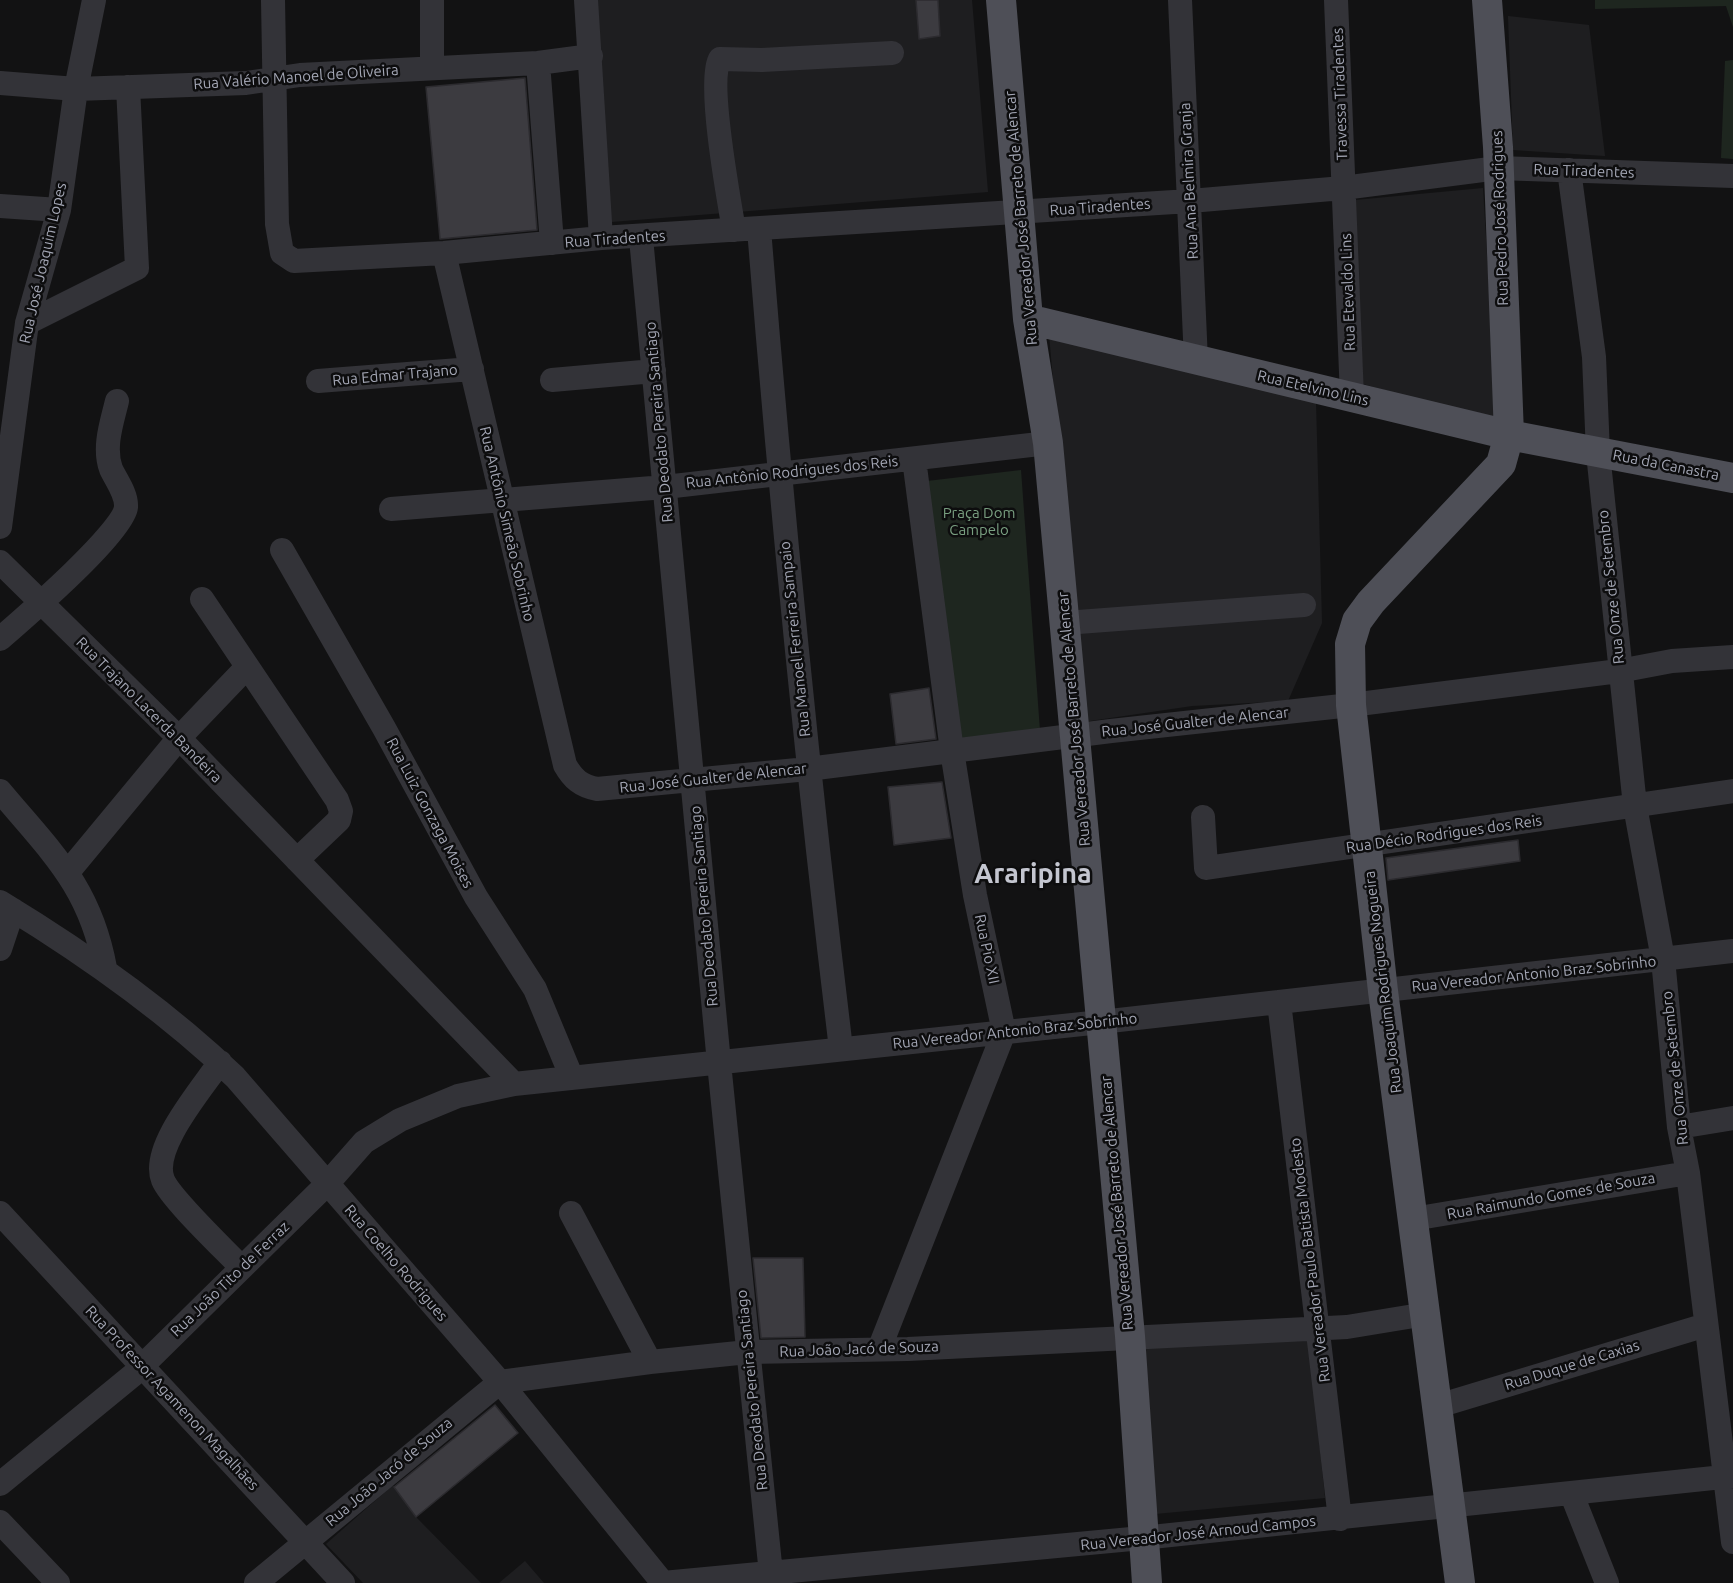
<!DOCTYPE html>
<meta charset="utf-8">
<style>
body{margin:0}
canvas{display:block;background:#121213}
</style>
<canvas width="1733" height="1583"></canvas>
<script>
const c = document.querySelector('canvas').getContext('2d');
c.lineJoin = 'round';
function fillPath(path, color) { c.fillStyle = color; c.fill(path, 'evenodd'); }
function strokePath(path, color, width, dash) { c.strokeStyle = color; c.lineWidth = width; c.lineCap = dash ? 'butt' : 'round'; c.setLineDash(dash || []); c.stroke(path); }
function write(font, color, halo, rows, align = 'center') {
  c.font = font + ' Ubuntu,sans-serif'; c.lineWidth = 5; c.setLineDash([]); c.textBaseline = 'middle'; c.strokeStyle = halo; c.fillStyle = color; for (const [text, x, y, turn = 0] of rows) {
    c.save(); c.translate(x, y); c.rotate((+turn || 0) * Math.PI / 180); c.textAlign = isNaN(turn) ? turn : align; if (halo) c.strokeText(text, 0, 0); c.fillText(text, 0, 0); c.restore();
  }
}
const built = new Path2D(`
 M593,0H972L988,192L611,222Z
 M1508,16L1589,25L1605,156L1513,150Z
 M1483,188L1497,422L1363,384L1355,200Z
 M1049,334L1316,403L1322,623L1288,701L1192,706L1083,722Z
 M1309,1340L1325,1498L1155,1514L1141,1346Z
 M393,1485L416,1517L481,1583H363L326,1544Z
 M525,1561L544,1583H499Z`);
const green = new Path2D(`
 M1595,0H1733V27L1726,6L1595,9Z
 M1733,60V159L1721,158L1725,61Z
 M1021,470L1040,731L962,740L927,481Z`);
const building = new Path2D(`
 M916,0H938L940,36L919,39Z
 M525,78L537,230L440,239L426,87Z
 M929,688L936,739L896,744L890,694Z
 M942,782L951,838L894,845L888,787Z
 M1518,840L1520,861L1388,880L1386,858Z
 M753,1258H803L805,1337L761,1338Z
 M495,1405L518,1433L416,1517L394,1487Z`);
const minor = new Path2D(`
 M273,0L277,224L282,253L294,261L444,253L601,238L1190,201L1343,188L1498,168L1733,176
 M432,0V68
 M586,0L601,238
 M1180,0L1196,361
 M1336,0L1352,397
 M538,63L552,243
 M0,83L76,89L246,83L300,75L538,63L591,56
 M1569,170L1594,357L1598,453L1635,806L1663,959L1679,1127L1688,1173L1733,1542
 M0,206L59,210
 M759,229C781,503 808,776 841,1049
 M734,230C729,201 707,80 720,59L762,60L892,53
 M641,238L719,1063L771,1574
 M444,253L565,765C573,779 581,786 597,789L808,769L1111,731L1351,705L1619,671L1672,661L1733,657
 M27,323L137,268L128,87
 M552,380L654,371
 M318,381L472,369
 M391,509L665,487L1048,443
 M0,527L27,323L59,210L76,89L94,0
 M282,550L384,728L476,897L535,989L572,1078
 M0,562L179,738L514,1084
 M202,599L337,800L341,811L339,820L297,860
 M1065,623L1304,605
 M0,639C23,619 124,532 126,507C127,494 116,480 111,469C103,447 112,422 117,401
 M0,791C51,852 90,886 105,968
 M1203,817L1206,868L1733,791
 M68,872L179,738L246,668
 M0,902C84,953 164,1009 235,1077L500,1382L663,1583
 M0,949L13,910
 M1279,1002L1340,1519
 M220,1062C202,1089 150,1148 163,1180C171,1199 224,1249 241,1267
 M1679,1127L1733,1118
 M0,1213L343,1583
 M571,1213L650,1362
 M1413,1219L1688,1173
 M880,1347L1004,1032L975,895L952,751L914,459
 M1438,1406L1706,1325
 M0,1484L133,1375L327,1184L364,1142L400,1120L458,1096L514,1084L1101,1022L1733,951
 M1572,1495L1607,1583
 M0,1522L58,1583
 M256,1583L500,1382L650,1362L748,1352L908,1349L1347,1327L1426,1314
 M663,1583L1142,1538L1733,1476`);
const major = new Path2D(`
 M1001,0L1028,319L1048,443L1130,1336L1147,1583
 M1028,319L1509,435L1733,478
 M1460,1583L1383,991L1351,705L1350,644L1357,621L1371,602L1501,464L1509,435L1498,147L1487,0`);
const streetNames = [
 ["Rua Valério Manoel de Oliveira",296,77,-4],
 ["Travessa Tiradentes",1340,94,-92],
 ["Rua Tiradentes",1584,171,2],
 ["Rua Ana Belmira Granja",1189,181,-93],
 ["Rua Tiradentes",1100,207,-4],
 ["Rua Vereador José Barreto de Alencar",1021,218,-95],
 ["Rua Pedro José Rodrigues",1500,218,-92],
 ["Rua Tiradentes",615,239,-4],
 ["Rua José Joaquim Lopes",43,263,-77],
 ["Rua Etevaldo Lins",1348,292,-92],
 ["Rua Edmar Trajano",395,375,-5],
 ["Rua Etelvino Lins",1313,388,13],
 ["Rua Deodato Pereira Santiago",659,422,-95],
 ["Rua da Canastra",1666,465,11],
 ["Rua Antônio Rodrigues dos Reis",792,472,-6],
 ["Rua Antônio Simeão Sobrinho",507,524,77],
 ["Rua Onze de Setembro",1611,587,-96],
 ["Rua Manoel Ferreira Sampaio",795,639,-96],
 ["Rua Trajano Lacerda Bandeira",149,710,45],
 ["Rua Vereador José Barreto de Alencar",1074,719,-95],
 ["Rua José Gualter de Alencar",1195,722,-6],
 ["Rua José Gualter de Alencar",713,778,-6],
 ["Rua Luiz Gonzaga Moises",430,813,62],
 ["Rua Décio Rodrigues dos Reis",1444,834,-8],
 ["Rua Deodato Pereira Santiago",704,906,-95],
 ["Rua Pio XII",987,949,78],
 ["Rua Vereador Antonio Braz Sobrinho",1534,974,-6],
 ["Rua Joaquim Rodrigues Nogueira",1383,982,-97],
 ["Rua Vereador Antonio Braz Sobrinho",1015,1031,-6],
 ["Rua Onze de Setembro",1675,1068,-96],
 ["Rua Raimundo Gomes de Souza",1551,1196,-10],
 ["Rua Vereador José Barreto de Alencar",1117,1203,-95],
 ["Rua Vereador Paulo Batista Modesto",1310,1260,-97],
 ["Rua Coelho Rodrigues",396,1263,49],
 ["Rua João Tito de Ferraz",230,1279,-44],
 ["Rua João Jacó de Souza",859,1349,-2],
 ["Rua Duque de Caxias",1572,1365,-17],
 ["Rua Deodato Pereira Santiago",752,1390,-96],
 ["Rua Professor Agamenon Magalhães",172,1398,47],
 ["Rua João Jacó de Souza",389,1472,-40],
 ["Rua Vereador José Arnoud Campos",1198,1533,-6]
];
const parkNames = [
 ["Praça Dom",979,513],
 ["Campelo",979,530]
];
const townNames = [
 ["Araripina",1033,874]
];
fillPath(built, '#1e1e20');
fillPath(green, '#1e261f');
fillPath(building, '#3c3b40');
strokePath(building, '#2c2b2f', 1.5);
strokePath(minor, '#333338', 24);
strokePath(major, '#4e4f57', 30);
write('15px', '#a3a6b4', '#0d0d0e', streetNames);
write('15px', '#799f80', '#0d0d0e', parkNames);
write('bold 27px', '#c4c6d0', '#0d0d0e', townNames);
</script>
